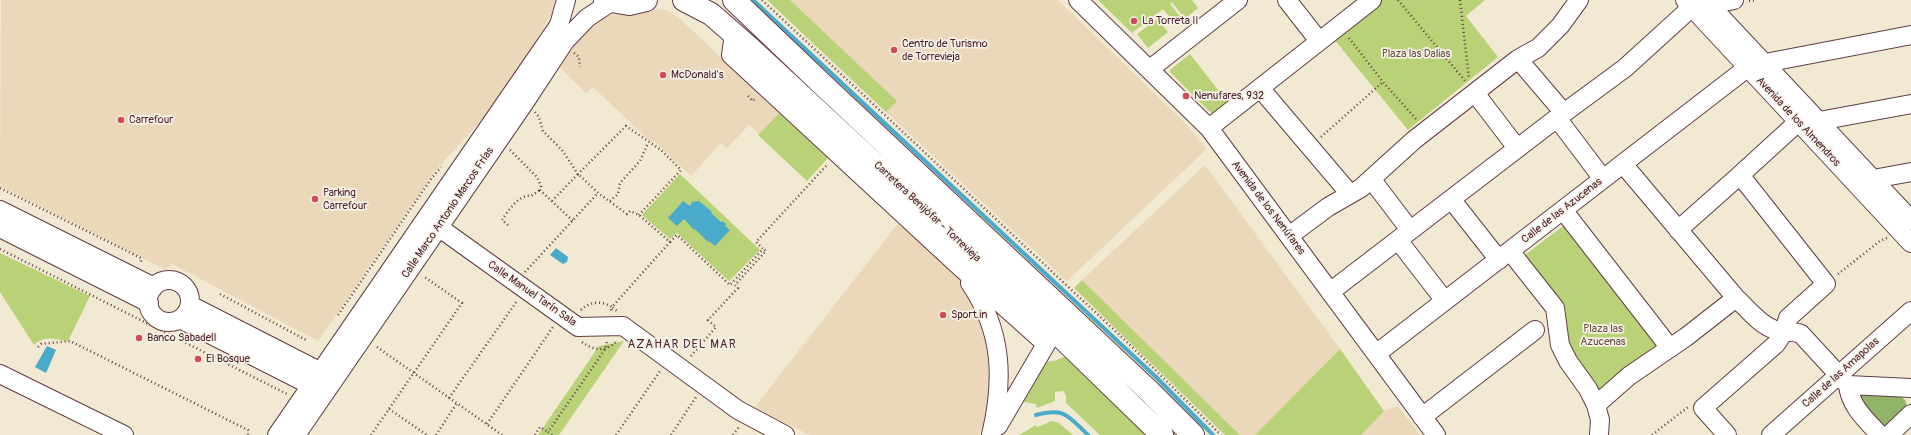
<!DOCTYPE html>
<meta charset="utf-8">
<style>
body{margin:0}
canvas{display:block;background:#f1e9d2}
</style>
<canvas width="1911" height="435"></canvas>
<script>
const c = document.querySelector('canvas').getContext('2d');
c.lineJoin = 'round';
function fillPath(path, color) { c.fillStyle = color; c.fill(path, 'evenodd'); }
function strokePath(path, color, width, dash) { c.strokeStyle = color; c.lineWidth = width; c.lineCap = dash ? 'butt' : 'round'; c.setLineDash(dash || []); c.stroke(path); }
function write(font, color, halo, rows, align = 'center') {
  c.font = font + ' Pangolin,sans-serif'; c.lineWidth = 3.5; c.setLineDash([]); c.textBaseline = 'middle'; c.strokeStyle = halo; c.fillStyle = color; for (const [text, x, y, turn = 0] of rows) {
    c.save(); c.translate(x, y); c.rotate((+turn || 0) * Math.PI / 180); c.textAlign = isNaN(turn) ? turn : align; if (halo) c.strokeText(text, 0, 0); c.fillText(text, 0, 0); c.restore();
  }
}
const built = new Path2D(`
 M1,0H555L552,13L520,67L480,122L435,171L318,341L172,264L166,270L0,186Z
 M790,0H1058L1185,123L1207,149L1067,281L886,112L896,101Z
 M653,9L666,10L678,17L779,112L759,134L749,125L727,148L721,143L691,176L654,141L652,143L593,87L586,93L558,66L578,39L591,26L601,19L612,15L643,13Z
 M1205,165L1340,349L1255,435H1240L1082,280Z
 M900,221L958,275L974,296L994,361L987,417L979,435H810L754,408Z
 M1398,406L1420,435H1361L1384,411Z`);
const green = new Path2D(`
 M767,0H790L897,101L886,112Z
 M1098,0H1192L1198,8L1185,19L1172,2L1170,4L1183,20L1177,26L1163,9L1132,33Z
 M1378,0H1485L1466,16L1498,57L1408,130L1333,38Z
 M1157,19L1168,32L1148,48L1137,34Z
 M1190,54L1229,104L1212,114L1170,72V70Z
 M779,113L828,158L807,181L758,135Z
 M680,174L760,250L729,281L677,233L670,239L642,215Z
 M1567,223L1657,345V347L1599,393L1578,368L1521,258Z
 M0,253L90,296L68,341C55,339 44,335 34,345L0,292Z
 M1082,280L1240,435H1225L1074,288Z
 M624,341L559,435H538L599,346Z
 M1340,349L1384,411L1361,435H1255Z
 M1067,356L1149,435H1100L1066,403V395L1063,391L1055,392V401L1037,408L1036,404L1024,402L1025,396L1044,362L1054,361Z
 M1052,421L1059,423L1073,435H1019L1036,425L1037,427Z`);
const forest = new Path2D(`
 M1855,393L1898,394L1905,400L1908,409L1888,427H1883Z`);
const water = new Path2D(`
 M683,201L690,206L692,202L699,201L712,212L711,213L721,222L722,221L726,224L725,226L730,230L715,246L709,241L708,242L695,229L694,230L684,219L677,226L668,218Z
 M556,248L568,257L567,262L563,264L550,255Z
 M47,346L56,350L46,373L35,367Z`);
const stream = new Path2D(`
 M753,0L1156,377L1213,435
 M1036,415C1065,407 1068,416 1088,435`);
const path = new Path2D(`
 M762,0L1125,340L1221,435
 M1398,0L1466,82
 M1460,0L1469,79
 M1749,1L1757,0
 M1349,38L1383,82L1416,119
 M574,53L579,57L580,67
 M748,96L753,101L756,97
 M535,112L539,117L543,131L562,150L578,174L626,126L661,150L681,170L639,215
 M1321,137L1383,82
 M510,150L537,177L541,186L540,190L573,221
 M0,188L141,258V263
 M552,201L578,174L598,193L627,214L630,211L639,215L670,242L612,307L617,311
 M610,201L618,194L620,183L640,161L648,143
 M508,225L502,220C508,211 519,194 531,196L540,190
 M670,242L677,235L730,285L763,249L756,242L828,164
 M0,249L287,394
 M525,272L598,193
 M1838,274L1880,241L1887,238
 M220,294L308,341
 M581,310C589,302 601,300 612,307L611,312
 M338,315L431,179L441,167
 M582,342C594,351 606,352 617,341
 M38,347L41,344L70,341L248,430V435
 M377,347L502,435
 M691,356L716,327L708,320L738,288L735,285L766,251L763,249
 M449,398L517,301
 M389,409L427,435
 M487,424L553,327
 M371,435L462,303L423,276
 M436,435L457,403
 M535,435L540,427L548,432
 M552,435L548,432L606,348L607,340
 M616,435L660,371
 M671,435L696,397
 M733,435L739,427
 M1652,435L1688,407`);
const minor = new Path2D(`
 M1078,0L1209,128L1436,435
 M1287,0L1319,41
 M1685,0L1911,243
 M1705,0L1911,220
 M1710,5L1734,0
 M734,34L731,55L960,267L1045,343
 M1518,59L1564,113
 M1765,63L1911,35
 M1150,69L1238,0
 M1260,88L1350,194
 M1475,93L1517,148
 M1557,118L1603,179
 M1819,121L1911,104
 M1209,128L1372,0
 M1740,175L1798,122
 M1873,179L1911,172
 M1372,180L1410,230
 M1451,199L1499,260
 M0,210L154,287
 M1563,210L1670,348
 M430,221L578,327L623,326L738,410L785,435
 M0,228L149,303
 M1678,230L1740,175L1826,284L1788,318L1784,332L1776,344L1703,408L1727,435
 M1289,236L1328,207L1361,188L1414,140L1518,59L1538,48L1560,26L1579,0
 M1398,240L1445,301
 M1510,251L1555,308L1560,345L1568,361L1588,389L1596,405L1629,376L1686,337L1736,298L1623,164
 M148 301a21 21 0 1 1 42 0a21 21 0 1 1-42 0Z
 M970,283C1003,332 1004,380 991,435
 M1330,292L1557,118L1625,68L1692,7
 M1736,298C1747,308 1759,324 1773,329C1783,333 1792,330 1801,334L1848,385L1911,388
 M190,305L321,372L325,383
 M180,319L312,386
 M1376,354L1747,68
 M0,374L124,435
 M1848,385C1850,406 1866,420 1880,435
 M1596,405L1600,420L1599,435
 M1422,417L1535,330
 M998,426L1052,334
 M277,435L559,25L566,0
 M296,435L525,102L565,41L587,18L611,2
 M1771,435L1911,311
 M1889,435L1911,414`);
const major = new Path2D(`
 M605,0L629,4L646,0
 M684,0L711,14L751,49L1054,330L1162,435
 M734,0L822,84L1148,390L1193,435`);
const markers = [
 [1134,21,4,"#d1495b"],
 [894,50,4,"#d1495b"],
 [663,75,4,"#d1495b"],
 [1186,96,4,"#d1495b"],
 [121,120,4,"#d1495b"],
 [315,199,4,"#d1495b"],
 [943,315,4,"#d1495b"],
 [139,338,4,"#d1495b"],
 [198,359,4,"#d1495b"]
];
const poiNames = [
 ["La Torreta II",1142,21],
 ["Centro de Turismo",902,44],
 ["de Torrevieja",902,57],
 ["McDonald's",671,75],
 ["Nenufares, 932",1194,96],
 ["Carrefour",129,120],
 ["Parking",323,193],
 ["Carrefour",323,206],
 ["Sport.in",951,315],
 ["Banco Sabadell",147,338],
 ["El Bosque",206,359]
];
const parkNames = [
 ["Plaza las Dalias",1416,54],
 ["Plaza las",1603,329],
 ["Azucenas",1603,342]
];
const streetNames = [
 ["Avenida de los Almendros",1798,122,47],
 ["Avenida de los Nenúfares",1268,208,53],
 ["Calle de las Azucenas",1562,211,-38],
 ["Carretera Benijófar - Torrevieja",927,212,43],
 ["Calle Marco Antonio Marcos Frías",448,213,-56],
 ["Calle Manuel Tarín Sala",532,294,35],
 ["Calle de las Amapolas",1841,373,-42]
];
const neighbourhoodNames = [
 ["AZAHAR DEL MAR",682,345]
];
fillPath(built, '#ebd8ba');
fillPath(green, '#b9d277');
fillPath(forest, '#92b468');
fillPath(water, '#49aac9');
strokePath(stream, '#49aac9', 4);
strokePath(minor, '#633d44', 20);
strokePath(major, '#633d44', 24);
strokePath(path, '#633d44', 2.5, [1, 3]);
strokePath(minor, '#fff', 18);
strokePath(major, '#fff', 22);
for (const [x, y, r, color] of markers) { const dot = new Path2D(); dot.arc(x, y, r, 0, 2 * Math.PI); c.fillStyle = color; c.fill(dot); strokePath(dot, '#f7f3e8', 1.5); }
write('11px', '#4a1f2b', '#f7f3e8', poiNames, 'left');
write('11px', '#664c3e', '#f7f3e8', parkNames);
write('11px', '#4a1f2b', '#f7f3e8', streetNames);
c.letterSpacing = '1px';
write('12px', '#4a1f2b', '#f7f3e8', neighbourhoodNames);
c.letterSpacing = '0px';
</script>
